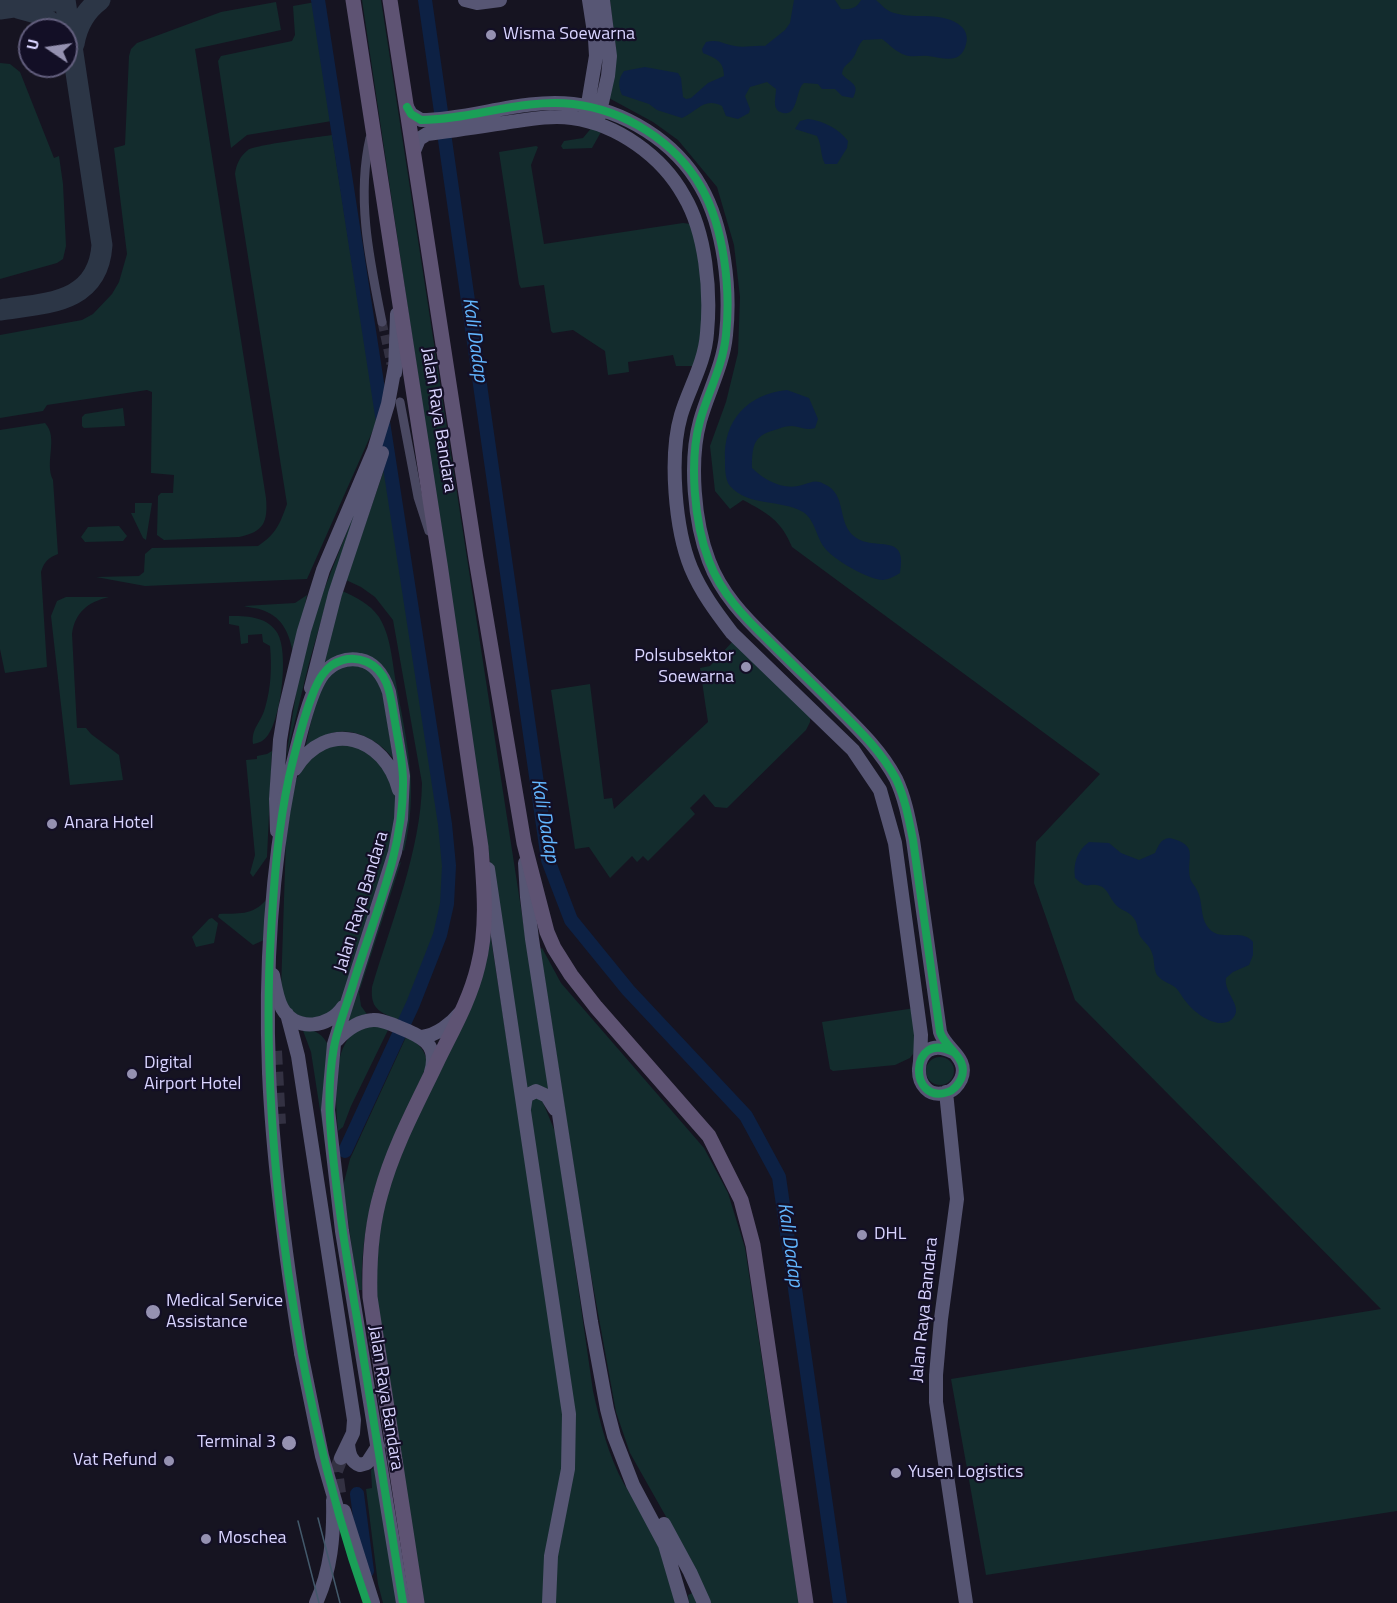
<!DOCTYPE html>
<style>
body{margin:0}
#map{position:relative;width:1397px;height:1603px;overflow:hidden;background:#161421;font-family:"Titillium Web",sans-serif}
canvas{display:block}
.north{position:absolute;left:18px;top:18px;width:60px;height:60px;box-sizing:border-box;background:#130f26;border:2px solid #625e7d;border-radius:50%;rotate:283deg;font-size:16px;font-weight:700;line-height:24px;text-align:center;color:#d9d4ff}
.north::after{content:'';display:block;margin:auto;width:21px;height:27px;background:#9591b1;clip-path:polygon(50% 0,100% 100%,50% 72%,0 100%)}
</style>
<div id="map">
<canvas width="1397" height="1603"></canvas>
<div class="north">U</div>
</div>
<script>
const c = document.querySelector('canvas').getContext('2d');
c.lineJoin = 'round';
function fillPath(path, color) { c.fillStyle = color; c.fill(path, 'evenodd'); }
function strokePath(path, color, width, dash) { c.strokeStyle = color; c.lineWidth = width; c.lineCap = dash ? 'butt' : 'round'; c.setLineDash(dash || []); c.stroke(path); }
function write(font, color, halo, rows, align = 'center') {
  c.font = font + ' "Titillium Web",sans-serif'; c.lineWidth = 4.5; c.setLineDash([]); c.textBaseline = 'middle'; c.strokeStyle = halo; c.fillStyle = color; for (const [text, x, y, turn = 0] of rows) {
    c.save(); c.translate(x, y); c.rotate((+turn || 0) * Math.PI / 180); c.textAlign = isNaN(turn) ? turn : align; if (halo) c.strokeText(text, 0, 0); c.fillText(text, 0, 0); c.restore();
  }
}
const green = new Path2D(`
 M362,0H381L549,1090L538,1085L524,1089Z
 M610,0H1397V1511L986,1575L951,1379L1381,1309L1075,1000L1034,883L1036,842L1100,774L792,547C781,520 767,513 743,500L730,509L715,491L710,446L726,402L738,353L740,297L734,245L717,187L678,140L653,122L607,97L616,49Z
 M321,1L338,120L247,135L231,148L218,61L221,56L292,41L295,35L293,6Z
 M276,2L281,30L195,49L266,498C268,522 264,532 239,537L164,540L157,535L158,496L161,493H173L174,475L151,473L152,392L147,390L47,405L43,411L0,418V335L82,320L93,314L112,294L119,282L127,254L114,148L125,145L129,56L131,49L137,43L221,12Z
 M0,63L10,64L20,72L54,158L59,156L63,184L66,246L63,259L57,263L0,279Z
 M593,126L601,132L592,148L563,149L561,146L564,141L583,138Z
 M332,135L377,421L307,579L145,586L96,577L139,576L144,572L145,554L152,548L258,546C276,534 280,524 287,504L235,174C236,165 240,156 248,150C254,145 319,137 332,135Z
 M536,146L538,147L531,165L544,244L683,223L691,224L697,245L705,311L696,366H676L673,355L628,362L629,372L608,375L605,351L573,330L553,333L551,331L544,285L521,288L519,284L499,152Z
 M123,408L125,426L84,428L82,426V417L85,414Z
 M45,423C59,438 44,462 53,480L58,554C48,558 44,562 41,572L47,667L5,673L0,649V430Z
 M387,461L443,825C446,851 449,877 445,904C440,942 418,986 401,1021C382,1012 370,1012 372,987C391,923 421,850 422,783L393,620L375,597L361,587L346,580Z
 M368,478L327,600L309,663L286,758L299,674L316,610Z
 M135,503H152L146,540L143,538L131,513H135Z
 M119,526L127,536L123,541L85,542L81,537L88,527Z
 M342,591C356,597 370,604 379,617C391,636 392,661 396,683C407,744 419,789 404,851L401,849C417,788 405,742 393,683C378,650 345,643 319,669Z
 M307,595L294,657C290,638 286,621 267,612C260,608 251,608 244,606L295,603Z
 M66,597H109C88,602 75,612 72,634L77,728H86L91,734L119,755L123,780L70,785L51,616L57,601Z
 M229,616C246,616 265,616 276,631C290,649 281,718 268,735C264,741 259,743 253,744C251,728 261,723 265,708C271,688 272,667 270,646L263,642L262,634L248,635V643L241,644L239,626L229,624Z
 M734,640L810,716V722L806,730L727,808L715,807L704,794L690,808L695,814L648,861L643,856L637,862L632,856L610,878L589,847L575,849L551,690L590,684L604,799L612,798L614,809L708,722L700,668L710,666Z
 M350,663L367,667L381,682L393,758C376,738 347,722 320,738C315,741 310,746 305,749L318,690L332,670Z
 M355,744L381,760L396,791L395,838L345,997L323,1019C294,1017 293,1017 281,990L286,838L295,781L312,755L329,746Z
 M272,751L267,857L253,877L250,873L255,855L246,760L257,759V756L267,754Z
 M401,862L359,992L361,1006L369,1017L345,1028L396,866Z
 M266,900L264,940L253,945L218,917L219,914C238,913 252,916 266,900Z
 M212,918L218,923L214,943L196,947L192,937L209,919Z
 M490,932L564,1408L565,1449L544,1603H424L375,1289L382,1204Z
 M542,948L561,983L704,1148L728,1193L745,1248L799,1603H689L688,1595L703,1588L682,1545L630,1453L616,1412L586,1247L540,949Z
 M915,1008L918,1047L910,1058L895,1065L833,1071L830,1069L822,1022Z
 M376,1025L388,1030L351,1106L343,1127L338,1131C336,1106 332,1061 348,1039C355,1029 365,1027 376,1025Z
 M302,1028C316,1030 323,1034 329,1047L326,1142H325L311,1052Z
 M406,1037C420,1044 424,1049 428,1063C394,1140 359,1202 362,1290H358L343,1186L350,1159Z
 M926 1071a14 14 0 1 1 28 0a14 14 0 1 1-28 0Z
 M536,1098L542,1100L556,1134L593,1391C600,1422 608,1455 624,1484C636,1504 651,1522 659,1545C666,1564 670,1584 676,1603H553L554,1565L573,1455L529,1103Z
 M377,1466L397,1603H383L378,1584L366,1489L372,1488L371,1470Z`);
const water = new Path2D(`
 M794,0H835L841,9C850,10 857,8 861,0H876C882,5 886,11 894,13C917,20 943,10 962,27C966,31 968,38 966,44C961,65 944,58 928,56C920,55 913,58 905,55C896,52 890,45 882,39L863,40C856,48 857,53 853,58C848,65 843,65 842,74C849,83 861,83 853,98L842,96L835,89H822L818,84L804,83C795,89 799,120 780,112C772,108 776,97 776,89L767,82L750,87L745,96L750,109L749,113L738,119L726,116L722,106C704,97 698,111 682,118L657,110L649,104L622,95C618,86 618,79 624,71L645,67L678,73L681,78L683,97L686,99L691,98L708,83L724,76C724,61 715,58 703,53L702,49L706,42C721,39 721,44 735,46C744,48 755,45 765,46L785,30L790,23Z
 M808,119C824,121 839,129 848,141L847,148L837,164H825C820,155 822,145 817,136L795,129L800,121Z
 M787,390L809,398L818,419L815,428C807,431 801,427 792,426C787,426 782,427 778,429C754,435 752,444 752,468C764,480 784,491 802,485C811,483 815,479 824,484C848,494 836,523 855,537C875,552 908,531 900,573C895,576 890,579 883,580C869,580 832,559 824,547C816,536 815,520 803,512C781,499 748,507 730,486C725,480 725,468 725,460C723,420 748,394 787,390Z
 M1170,838C1200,846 1186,856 1190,878C1191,882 1195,886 1197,890C1203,901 1200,916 1207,926C1219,944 1241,927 1253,942V955L1249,965L1233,972L1226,978C1223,993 1246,1008 1231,1020C1217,1030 1195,1013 1187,1003C1183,999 1180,992 1176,988C1170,983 1162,982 1157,975C1153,968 1155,960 1152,953C1150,945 1142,941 1139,934C1137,928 1138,923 1133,917C1128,911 1120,910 1115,904C1110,898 1107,888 1100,886C1087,882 1089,891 1075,878C1073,863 1077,851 1089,842L1109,843L1121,853L1139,860L1155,853C1159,845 1160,839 1170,838Z`);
const river = new Path2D(`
 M318,0L445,824L449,866L447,904L440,935L413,1004L345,1151
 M425,0L548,860L571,920L628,990L746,1116L779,1177L840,1603
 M357,1494L367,1571`);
const taxiway = new Path2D(`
 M18,8L40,14L60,30
 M0,9L61,0
 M74,44C77,26 85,11 100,0
 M0,310C46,303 98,304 102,245L65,0`);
const streetTunnel = new Path2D(`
 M382,322L391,364`);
const secondaryTunnel = new Path2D(`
 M275,1051L279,1124
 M339,1493L336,1471L341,1458`);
const street = new Path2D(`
 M370,138C356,199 370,262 382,322
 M400,402L418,497L429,531`);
const secondary = new Path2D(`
 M465,0L477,3L500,0
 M407,107L411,114L421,120C471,120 522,98 573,104C624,110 675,141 701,187C724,227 731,289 726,335C723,366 708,392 700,421C689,461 694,522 709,561C721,593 744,617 768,640C789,661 811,682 832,703C856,727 880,749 896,779C905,798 909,820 913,840L940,1032C945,1049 970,1058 961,1079C958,1085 954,1090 948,1092C908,1106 909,1029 953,1052
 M586,116L596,56L595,39L589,0
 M599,116L608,76L610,56L603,0
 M414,151L419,139L427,134C453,131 478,127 504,123C526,120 549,115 572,118C617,124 662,156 684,196C706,233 711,291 707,333C705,363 689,388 681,415C669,456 675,529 691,568C701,592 716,612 732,633L853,750L880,790L895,843L921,1035L920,1061
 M395,373L397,314
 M311,688L335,594L382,453
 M295,769C327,718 385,736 399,790
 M290,775C297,749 308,694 323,674C332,663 346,657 360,660C376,663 384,677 389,692L403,776L401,819L395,852L334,1044L328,1110L342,1231L403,1603
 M277,831L276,799L280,740L285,710L304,631L323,570L374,450L388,404L395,366
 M525,863L527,897L532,939L591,1322L607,1409L614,1436L633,1485L665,1545L682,1603
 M488,869L569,1414L568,1469L551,1556L549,1603
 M273,975C275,986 277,999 282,1008C296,1033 330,1027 343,1007
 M287,1014L298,1056L354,1420L353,1433L341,1458
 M422,1037C437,1035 451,1024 460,1013
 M337,1040C346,1030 359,1021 373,1020C381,1019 388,1023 396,1026C418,1035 440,1042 431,1072
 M269,1072C273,1166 286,1260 301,1353
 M946,1092L957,1199L941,1319L936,1375V1402L966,1603
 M524,1109L526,1096L536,1091L547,1096L555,1109
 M348,1444C349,1454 351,1462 360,1465L367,1463L378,1446
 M344,1511L373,1603
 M664,1524L690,1572L704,1603
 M316,1603C331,1570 334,1536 333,1500`);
const primary = new Path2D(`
 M353,0L440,564L481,847C484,886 488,927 478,966C470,1000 452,1031 437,1062C417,1104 393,1148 381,1193C371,1227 369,1262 370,1297L417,1603
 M390,0L476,559L524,843L547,932L554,948L571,975L596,1007L709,1136L741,1200L753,1245L806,1603`);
const tram = new Path2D(`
 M318,1518L340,1603
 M298,1521L319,1603`);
const secondaryBridge = new Path2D(`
 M269,1072C265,973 271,873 290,775
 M301,1353L322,1456L338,1511`);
const cycleway = new Path2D(`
 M407,107L411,114L421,120C471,120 522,98 573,104C624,110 675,141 701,187C724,227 731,289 726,335C723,366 708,392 700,421C689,461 694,522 709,561C721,593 744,617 768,640C789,661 811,682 832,703C856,727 880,749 896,779C905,798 909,820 913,840L940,1032C945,1049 970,1058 961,1079C958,1085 954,1090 948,1092C908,1106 909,1029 953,1052
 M367,1603C323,1478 297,1350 281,1219C270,1123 265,1029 271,933C274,881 278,828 289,777C295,752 309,692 323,674C333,660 351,655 367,662C390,672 391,701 395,722C398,741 403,761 403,781C404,850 374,916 354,981C348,1002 338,1025 334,1047C326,1090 330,1131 335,1174C341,1227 350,1278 359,1330C374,1421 388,1512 403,1603`);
const markers = [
 [491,35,6,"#9591b1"],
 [746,667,6,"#9591b1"],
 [52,824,6,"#9591b1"],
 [132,1074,6,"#9591b1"],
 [862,1235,6,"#9591b1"],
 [153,1312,8,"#9591b1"],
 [289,1443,8,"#9591b1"],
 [169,1461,6,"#9591b1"],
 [896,1473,6,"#9591b1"],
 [206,1539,6,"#9591b1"]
];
const poiNames = [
 ["Wisma Soewarna",503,35],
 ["Polsubsektor",734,657,"right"],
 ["Soewarna",734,678,"right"],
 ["Anara Hotel",64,824],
 ["Digital",144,1064],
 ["Airport Hotel",144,1085],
 ["DHL",874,1235],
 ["Medical Service",166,1302],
 ["Assistance",166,1323],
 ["Terminal 3",276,1443,"right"],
 ["Vat Refund",157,1461,"right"],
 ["Yusen Logistics",908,1473],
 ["Moschea",218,1539]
];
const streetNames = [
 ["Jalan Raya Bandara",438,420,81],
 ["Jalan Raya Bandara",362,902,-73],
 ["Jalan Raya Bandara",925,1310,-84],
 ["Jalan Raya Bandara",385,1398,81]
];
const waterNames = [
 ["Kali Dadap",474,340,82],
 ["Kali Dadap",544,821,80],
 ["Kali Dadap",789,1245,82]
];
fillPath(green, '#132c2d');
fillPath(water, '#0d2144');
strokePath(river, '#0d2144', 14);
strokePath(taxiway, '#2c3646', 21);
strokePath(streetTunnel, '#333142', 9, [9, 4.5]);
strokePath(secondaryTunnel, '#333142', 14, [14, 7]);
strokePath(street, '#4a4962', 9);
strokePath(secondary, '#575674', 14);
strokePath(primary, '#5e5373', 15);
strokePath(tram, '#43596b', 1.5);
strokePath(secondaryBridge, '#575674', 14);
strokePath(cycleway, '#1a9f57', 8);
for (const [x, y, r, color] of markers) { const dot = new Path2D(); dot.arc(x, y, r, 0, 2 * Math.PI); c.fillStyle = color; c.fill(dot); strokePath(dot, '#130f26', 2); }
write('18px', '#d9d4ff', '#130f26', poiNames, 'left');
write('18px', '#d9d4ff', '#130f26', streetNames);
write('italic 20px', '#62b6ff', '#130f26', waterNames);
</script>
